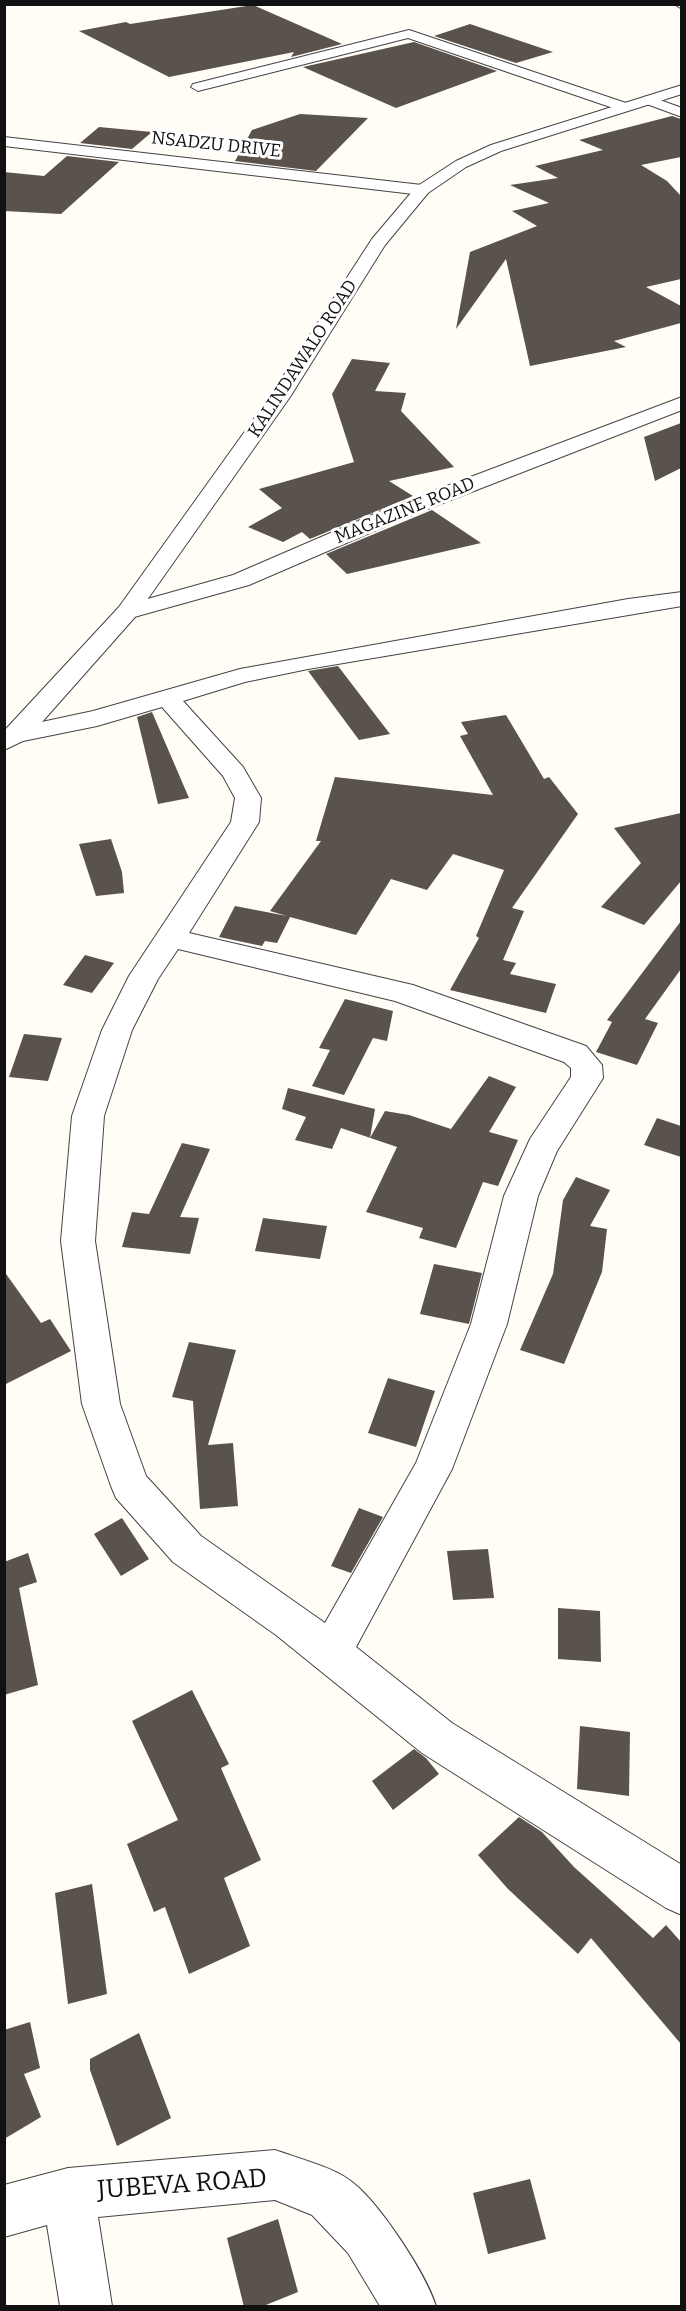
<!DOCTYPE html>
<style>
body{margin:0}
#map{position:relative;width:686px;height:2311px;overflow:hidden;background:#fffdf5;font-family:Bitter,serif}
canvas{display:block}
.frame{position:absolute;inset:0;border:6px solid #111;pointer-events:none}
</style>
<div id="map">
<canvas width="686" height="2311"></canvas>
<div class="frame"></div>
</div>
<script>
const c = document.querySelector('canvas').getContext('2d');
c.lineJoin = 'round';
function fillPath(path, color) { c.fillStyle = color; c.fill(path, 'evenodd'); }
function strokePath(path, color, width, dash) { c.strokeStyle = color; c.lineWidth = width; c.lineCap = dash ? 'butt' : 'round'; c.setLineDash(dash || []); c.stroke(path); }
function write(font, color, halo, rows, align = 'center') {
  c.font = font + ' Bitter,serif'; c.lineWidth = 6; c.setLineDash([]); c.textBaseline = 'middle'; c.strokeStyle = halo; c.fillStyle = color; for (const [text, x, y, turn = 0] of rows) {
    c.save(); c.translate(x, y); c.rotate((+turn || 0) * Math.PI / 180); c.textAlign = isNaN(turn) ? turn : align; if (halo) c.strokeText(text, 0, 0); c.fillText(text, 0, 0); c.restore();
  }
}
const building = new Path2D(`
 M253,5L342,44L291,57L294,52L169,77L79,31L126,22L130,24Z
 M470,24L553,52L516,63L434,36Z
 M414,42L497,71L396,108L303,67Z
 M300,114L368,118L316,171L235,161L252,130Z
 M672,116L681,119V157L641,165L667,181L681,196V279L646,287L681,306V323L614,341L626,347L530,366L506,259L456,329L470,252L537,226L512,211L549,203L510,185L558,178L535,166L603,150L579,140Z
 M99,127L152,132L132,149L80,143Z
 M67,156L119,162L61,214L4,211V172L44,176Z
 M352,359L390,363L375,391L406,393L401,411L454,467L389,481L413,496L310,539L302,532L283,542L248,527L282,508L259,489L354,462L332,394Z
 M681,423V468L655,481L644,437Z
 M432,510L481,543L347,574L326,554Z
 M338,666L390,734L359,740L308,671Z
 M152,712L189,798L158,804L137,717Z
 M506,715L544,779L549,777L578,814L512,908L524,911L503,960L516,963L510,974L556,984L546,1013L450,990L479,938L476,936L504,870L453,854L427,890L391,879L356,935L290,917L277,943L265,941L262,946L219,937L235,906L287,916L270,911L321,841H316L335,777L493,795L460,736L468,734L461,722Z
 M681,813V881L644,925L601,907L641,863L614,828Z
 M111,839L122,872L124,893L96,896L79,844Z
 M681,921V969L645,1019L658,1023L637,1065L596,1052L612,1022L607,1020Z
 M85,955L114,963L92,993L63,985Z
 M345,999L393,1011L387,1041L373,1038L344,1095L312,1086L330,1050L319,1048Z
 M24,1034L62,1038L48,1081L9,1077Z
 M489,1076L516,1087L489,1132L518,1140L498,1186L483,1182L456,1248L419,1238L423,1228L366,1212L397,1147L341,1128L332,1149L295,1140L306,1117L282,1109L288,1088L375,1109L370,1138L385,1111L409,1115L451,1129Z
 M657,1118L681,1126V1157L644,1145Z
 M182,1143L210,1149L180,1217L199,1218L190,1254L122,1247L132,1212L149,1214Z
 M576,1177L610,1190L590,1226L607,1229L602,1272L564,1364L520,1350L553,1274L563,1200Z
 M263,1218L327,1226L320,1259L255,1251Z
 M434,1264L482,1273L469,1324L420,1314Z
 M4,1271L41,1323L50,1319L71,1351L4,1385Z
 M189,1342L236,1350L208,1445L233,1443L238,1506L200,1509L193,1401L172,1397Z
 M388,1378L435,1391L416,1447L368,1433Z
 M359,1508L383,1517L351,1573L331,1566Z
 M122,1518L149,1559L121,1576L94,1534Z
 M488,1549L494,1598L453,1600L447,1551Z
 M28,1553L37,1582L19,1588L38,1685L4,1695V1562Z
 M558,1608L600,1611L601,1662L558,1659Z
 M192,1690L229,1764L221,1768L261,1860L224,1878L250,1946L189,1974L165,1907L154,1912L127,1844L178,1820L132,1721Z
 M580,1726L630,1732L629,1796L577,1789Z
 M414,1749L426,1758L439,1774L393,1810L372,1781Z
 M519,1817L542,1832L574,1867L653,1938L666,1925L681,1942V2044L591,1938L578,1954L508,1889L478,1855Z
 M92,1884L107,1994L68,2004L55,1893Z
 M30,2022L40,2068L24,2074L41,2117L4,2139V2030Z
 M139,2033L171,2118L117,2146L90,2070V2059Z
 M530,2179L546,2239L488,2254L473,2193Z
 M278,2219L298,2292L261,2307H244L227,2238Z`);
const minor = new Path2D(`
 M674,4H682V9Z
 M409,30L629,104L631,107L629,110H619L408,38L198,91L191,87L193,84Z
 M649,96L682,108V117L644,103L642,100L644,97Z
 M4,137L422,185L430,190L422,195L4,146Z
 M682,397V410L402,519L249,585L127,619L119,617L115,612L119,607L233,575L386,509Z
 M682,592V606L308,669L245,682L183,701L243,767L261,798L259,822L189,933L413,985L586,1046L602,1065L603,1078L557,1151L538,1196L507,1324L452,1469L356,1647L452,1723L682,1865V1915L666,1908L422,1753L276,1635L173,1562L116,1498L111,1486L82,1404L61,1241L72,1116L102,1030L129,976L231,822L235,798L223,776L162,707L97,726L18,742L9,739L5,734L9,729L93,711L240,669L628,599ZM178,949L395,1001L564,1062L571,1068V1077L530,1139L504,1196L471,1324L416,1463L325,1623L201,1536L146,1476L120,1404L95,1241L104,1116L132,1030L158,979Z
 M275,2150C297,2158 329,2166 348,2179C377,2198 426,2274 436,2306H380L348,2253L312,2215L275,2200L98,2217L112,2306H60L47,2225L4,2237V2185L68,2168Z`);
const tertiary = new Path2D(`
 M682,85V94L501,151L466,167L428,193L385,245L290,397L135,617L27,739L4,750V731L119,607L271,395L372,239L416,187L456,161L491,145Z`);
const farStreetnames = [
 ["NSADZU DRIVE",216,145,6],
 ["KALINDAWALO ROAD",303,359,-57],
 ["MAGAZINE ROAD",405,511,-22]
];
const nearStreetnames = [
 ["JUBEVA ROAD",182,2185,-4]
];
fillPath(building, '#5a524d');
strokePath(minor, '#444', 2);
strokePath(tertiary, '#444', 2);
fillPath(minor, '#fff');
fillPath(tertiary, '#fff');
write('18px', '#111', '#fff', farStreetnames);
write('26px', '#111', '#fff', nearStreetnames);
</script>
